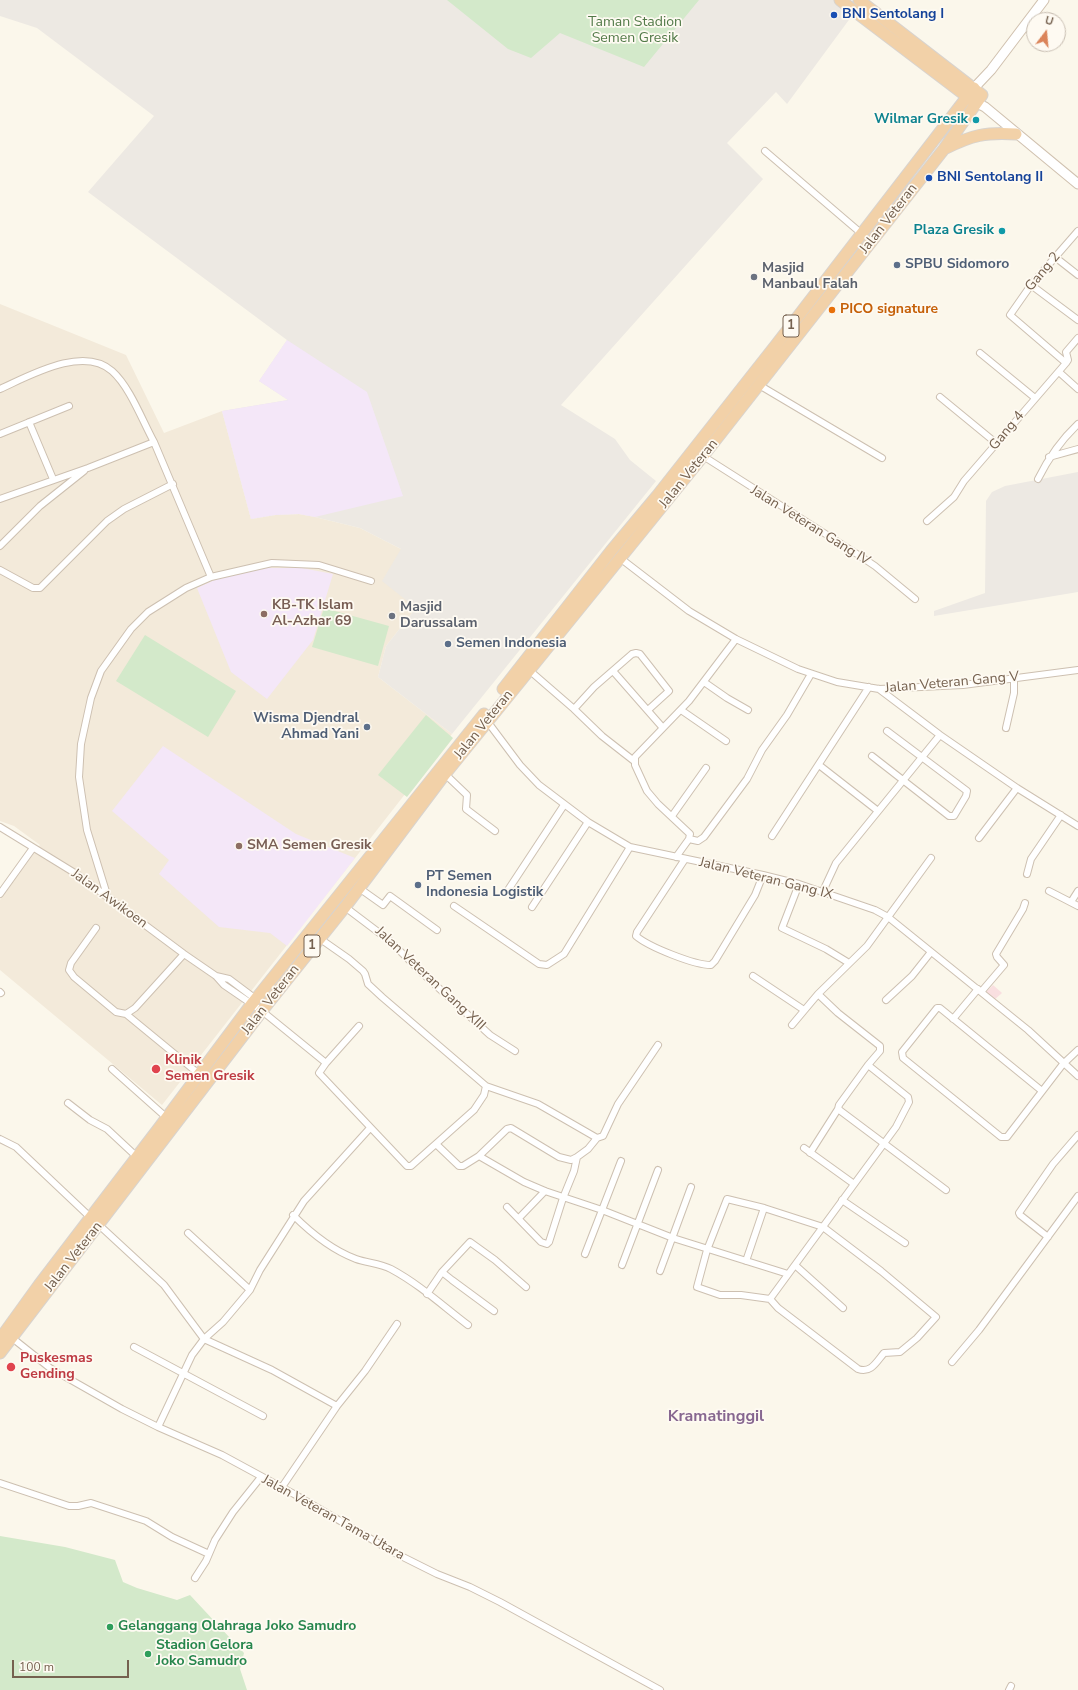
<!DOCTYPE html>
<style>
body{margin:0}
#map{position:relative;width:1078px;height:1690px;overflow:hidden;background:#fbf7eb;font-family:"Nunito Sans",sans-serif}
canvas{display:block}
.north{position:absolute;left:1026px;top:12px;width:40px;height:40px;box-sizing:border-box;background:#fefaf2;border:1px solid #c7bdb1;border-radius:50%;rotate:16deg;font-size:11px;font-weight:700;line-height:16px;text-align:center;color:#75614f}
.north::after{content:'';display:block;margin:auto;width:14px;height:18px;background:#db845a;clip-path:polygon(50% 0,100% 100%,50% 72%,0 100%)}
.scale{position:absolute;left:12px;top:1660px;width:117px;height:18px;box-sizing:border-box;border:2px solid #75614f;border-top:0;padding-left:5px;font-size:12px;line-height:14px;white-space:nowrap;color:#75614f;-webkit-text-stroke:3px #fefaf2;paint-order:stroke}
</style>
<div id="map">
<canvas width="1078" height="1690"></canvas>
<div class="north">U</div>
<div class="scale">100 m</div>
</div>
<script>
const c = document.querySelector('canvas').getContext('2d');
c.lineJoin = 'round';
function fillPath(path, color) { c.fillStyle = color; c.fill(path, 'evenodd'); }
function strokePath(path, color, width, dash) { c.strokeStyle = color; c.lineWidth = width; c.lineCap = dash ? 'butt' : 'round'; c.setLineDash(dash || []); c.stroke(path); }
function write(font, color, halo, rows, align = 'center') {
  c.font = font + ' "Nunito Sans",sans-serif'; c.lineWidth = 3.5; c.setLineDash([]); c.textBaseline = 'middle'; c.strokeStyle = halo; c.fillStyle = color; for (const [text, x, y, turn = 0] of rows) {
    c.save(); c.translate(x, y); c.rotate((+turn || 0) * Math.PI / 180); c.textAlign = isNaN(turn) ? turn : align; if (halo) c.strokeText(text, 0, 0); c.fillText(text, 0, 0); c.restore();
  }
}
const residential = new Path2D(`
 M0,304L126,355L164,433L222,411L251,519L275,515L299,514L315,517L360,528L401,549L416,608L386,646L378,677L452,734L162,1105L0,970V900L40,845L14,826L0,821Z`);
const industrial = new Path2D(`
 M0,0H837L854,13L787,104L776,92L727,143L763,179L561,405L615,439L630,460L656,481L452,734L378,677L386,646L416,608L382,581L401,549L360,528L315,517L299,514L275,515L251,519L222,411L288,400L259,381L287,340L88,192L154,116L37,28L0,16Z
 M1078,472V592L934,616V611L985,593L986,501L992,492L1005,486Z`);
const education = new Path2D(`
 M287,340L367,392L403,496L315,517L299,514L275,515L251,519L222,411L288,400L259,381Z
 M262,568H302L333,574L313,640L267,699L231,672L197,588L221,577Z
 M163,746L296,834L355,858L287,946L270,933L219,927L159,874L169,860L112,811Z`);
const medical = new Path2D(`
 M993,985L1002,993L994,1000L985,993Z`);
const green = new Path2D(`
 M447,0H699L644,67L560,33L531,58L508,49Z
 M324,608L389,626L378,666L312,647Z
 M145,635L236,691L208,737L116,681Z
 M426,715L453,738L407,797L378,775Z
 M0,1536L65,1547L115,1560L123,1582L137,1588L177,1600L190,1595L244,1653L240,1669L247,1690H0Z`);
const minor = new Path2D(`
 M765,151L862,234
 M1055,257L1078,275
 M1031,285L1078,320
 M980,353L1035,398
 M1066,363L1010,315L1031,285L1078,231
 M1059,372L1078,389
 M759,385L882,458
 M0,389C29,376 83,345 112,371C130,387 142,420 154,442
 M940,397L996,443
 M29,422L53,479
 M0,434L69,406
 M703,456L857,554L875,566L915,599
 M1049,457L1078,449
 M1038,479C1049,457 1061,440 1078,424
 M0,499L88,468L154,442L211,577
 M927,521L954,497L964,481L1066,363L1068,360L1066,352L1078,338
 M0,546L40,506L84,471
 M620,558L689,611L736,639L798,669L837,682L879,689L963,685L1078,670
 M0,570L33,588H40L107,521L124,509L173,484
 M529,670L574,709L602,736L634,761
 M613,671L663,728
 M704,682L727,698L748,710
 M879,689L940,735L1017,788L1078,826
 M574,709L594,687L632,654L636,653L640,654L669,691L648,710
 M681,710L726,741
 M487,721L520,765L539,785L588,822L630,847L763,875L799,884L875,910L888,917L1028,1030L1078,1076
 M1006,728L1014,693V679
 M872,756L949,816H954L966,796L967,791L887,731
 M819,765L878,811
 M445,774L467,795L466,809L495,831
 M672,816L706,768
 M0,827L78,875L184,954L216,976L224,985L262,1011L326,1063L319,1073L407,1166H411L474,1110L484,1095L486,1086L382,997L368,984L365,974L363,971L349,959L319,938
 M772,836L869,687
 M979,838L1017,788
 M689,839L698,841L704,837L747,779L762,750L787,715L811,674
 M676,857L689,839L690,834L658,804L647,791L635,765V757L689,701L736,639
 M685,859L637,932L636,936C649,947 694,965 711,965L715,961L755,895L763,875
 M1027,874L1031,859L1061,815
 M799,884L782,928L826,949L849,963
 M359,888L383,905L390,896L437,930
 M508,890L564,805
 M823,891L836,863L940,735
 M1049,891L1078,906
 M0,894L33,848
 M108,898L87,830L79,777L81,744L91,698L101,671L131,629L148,612L186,588L211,577L272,563L319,565L371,581
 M1071,902L1078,891
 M454,906L539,964L547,965L564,954L630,847
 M345,907L390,941L419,970L490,1035L515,1051
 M532,907L588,822
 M96,928L71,963L69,970L74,977L116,1012L126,1014L135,1008L184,954
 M216,976L229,979L257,1000
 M753,976L804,1010
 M0,992L1,993
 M981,992L1004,965L997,957L996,954L1023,909L1025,903
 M886,1000L912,976L931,952
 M126,1014L199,1074
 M953,1019L978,989
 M792,1025L818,994
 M326,1063L359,1026
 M868,1065L839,1105L838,1109L946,1190
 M112,1069L167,1118
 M486,1086L538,1104L597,1138
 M1042,1091L940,1008H937L902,1052L903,1058L1001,1137H1007L1063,1064L1078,1050
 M68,1103L90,1120L107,1129L136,1156
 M0,1139L16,1147L90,1217
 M436,1144L459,1166H463L479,1156L524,1182L545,1191L602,1210L673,1238L788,1274
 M804,1148L854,1184
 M810,1153L838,1109
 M479,1156L507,1129L511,1128L559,1157L571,1160L577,1157
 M842,1200L905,1243
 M507,1207L541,1242L547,1244L549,1242L563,1198L574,1171L577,1157L588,1149L597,1138L603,1136L618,1104L658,1045
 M764,1208L727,1199L707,1250L697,1287L720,1295H741L770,1299
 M293,1215C311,1233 332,1250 356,1259C367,1263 380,1263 391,1269C419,1284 443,1306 468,1325
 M519,1218L545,1191
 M99,1225L164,1285L204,1339L272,1370L337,1406
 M188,1233L250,1290
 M1048,1237L1020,1215L1019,1213L1053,1164L1078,1135
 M585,1254L621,1161
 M746,1261L764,1208L823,1227L881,1271L936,1317L917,1338L900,1352L884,1353C877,1361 871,1374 858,1369L778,1308L770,1299L896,1127L909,1102L908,1097L868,1065L880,1051V1046L838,1013L818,994L867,946L931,858
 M622,1265L658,1170
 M795,1265L843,1308
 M660,1271L691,1187
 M442,1272L452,1280L494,1311
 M427,1294L442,1272L470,1242L495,1260L526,1287
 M11,1337L50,1368L122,1409L158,1427L222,1455L294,1494L395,1553L437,1574L470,1587L500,1602L660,1690
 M134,1347L263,1416
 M952,1362L979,1330L1078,1196
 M158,1427L192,1355L204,1339L223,1322L250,1290L260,1270L304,1201L370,1128
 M0,1483L69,1506H78L91,1503L146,1521L172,1537L209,1554
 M282,1487L337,1406L365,1371L397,1324
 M195,1578L206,1561L215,1540L233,1512L261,1477
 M1009,1690L1011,1686`);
const secondary = new Path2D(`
 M974,88L991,70L1044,0
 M975,102L985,107L1078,184`);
const trunk = new Path2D(`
 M840,0L973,101
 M944,149C972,135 986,132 1016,134
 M503,689L611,551L657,496L776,345L974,88
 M0,1339L39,1285L159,1128L251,1005L484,714
 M0,1353L265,1007L345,907L445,774L703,456L944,149L982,95L859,0`);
const markers = [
 [834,15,4,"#1a4fb4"],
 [976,120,4,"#0f9aa8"],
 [929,178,4,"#1a4fb4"],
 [1002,231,4,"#0f9aa8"],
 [897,265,4,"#5c6f8a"],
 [754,277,4,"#6b7280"],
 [832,310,4,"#e8710a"],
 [264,614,4,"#8d6e63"],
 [392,616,4,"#6b7280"],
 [448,644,4,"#5c6f8a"],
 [367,727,4,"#5c6f8a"],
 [239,846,4,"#8d6e63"],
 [418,885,4,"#5c6f8a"],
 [156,1069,5,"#e0444e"],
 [11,1367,5,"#e0444e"],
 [110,1627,4,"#2e9e5b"],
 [148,1654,4,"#2e9e5b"]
];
const shields = [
 [791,326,16],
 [312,946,16]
];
const shieldNames = [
 ["1",791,326],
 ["1",312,946]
];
const transitNames = [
 ["BNI Sentolang I",842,15],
 ["BNI Sentolang II",937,178]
];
const parkNames = [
 ["Taman Stadion",635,23],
 ["Semen Gresik",635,39]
];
const cultureNames = [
 ["Wilmar Gresik",968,120],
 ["Plaza Gresik",994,231]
];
const streetNames = [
 ["Jalan Veteran",889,219,-52],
 ["Gang 2",1043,272,-50],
 ["Gang 4",1007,431,-50],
 ["Jalan Veteran",689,474,-51],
 ["Jalan Veteran Gang IV",810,526,32],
 ["Jalan Veteran Gang V",952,683,-5],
 ["Jalan Veteran",484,725,-51],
 ["Jalan Veteran Gang IX",766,879,14],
 ["Jalan Awikoen",109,899,36],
 ["Jalan Veteran Gang XIII",430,979,43],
 ["Jalan Veteran",271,1000,-52],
 ["Jalan Veteran",74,1257,-52],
 ["Jalan Veteran Tama Utara",333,1518,29]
];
const serviceNames = [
 ["SPBU Sidomoro",905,265],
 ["Semen Indonesia",456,644],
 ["Wisma Djendral",359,719,"right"],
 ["Ahmad Yani",359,735,"right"],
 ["PT Semen",426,877],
 ["Indonesia Logistik",426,893]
];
const worshipNames = [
 ["Masjid",762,269],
 ["Manbaul Falah",762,285],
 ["Masjid",400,608],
 ["Darussalam",400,624]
];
const foodNames = [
 ["PICO signature",840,310]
];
const educationNames = [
 ["KB-TK Islam",272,606],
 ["Al-Azhar 69",272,622],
 ["SMA Semen Gresik",247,846]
];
const healthNames = [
 ["Klinik",165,1061],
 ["Semen Gresik",165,1077],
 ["Puskesmas",20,1359],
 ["Gending",20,1375]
];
const leisureNames = [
 ["Gelanggang Olahraga Joko Samudro",118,1627],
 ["Stadion Gelora",156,1646],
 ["Joko Samudro",156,1662]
];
const quarterNames = [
 ["Kramatinggil",716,1417]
];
fillPath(residential, '#f3eada');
fillPath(industrial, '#ede9e3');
fillPath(education, '#f4e7f8');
fillPath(medical, '#f9dfe0');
fillPath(green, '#d3e9ca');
strokePath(minor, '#cdc0b1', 8);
strokePath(secondary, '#d0c1af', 11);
strokePath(trunk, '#d8d3ce', 13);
strokePath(minor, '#fff', 6);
strokePath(secondary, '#fff', 9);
strokePath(trunk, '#f2d1a8', 11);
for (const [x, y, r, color] of markers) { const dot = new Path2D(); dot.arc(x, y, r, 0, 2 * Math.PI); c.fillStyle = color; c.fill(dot); strokePath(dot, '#fefaf2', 1.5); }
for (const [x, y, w] of shields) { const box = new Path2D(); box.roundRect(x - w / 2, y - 11, w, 22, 3); c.fillStyle = '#fefaf2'; c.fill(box); strokePath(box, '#75614f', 1); }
write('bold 13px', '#75614f', null, shieldNames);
write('bold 14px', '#164399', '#fefaf2', transitNames, 'left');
write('14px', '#527a48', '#fefaf2', parkNames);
write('bold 14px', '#0d838f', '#fefaf2', cultureNames, 'right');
write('14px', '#75614f', '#fefaf2', streetNames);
write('bold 14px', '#4e5e75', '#fefaf2', serviceNames, 'left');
write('bold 14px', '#5b616d', '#fefaf2', worshipNames, 'left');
write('bold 14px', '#c56008', '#fefaf2', foodNames, 'left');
write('bold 14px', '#785e54', '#fefaf2', educationNames, 'left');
write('bold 14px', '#be3a42', '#fefaf2', healthNames, 'left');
write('bold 14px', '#27864d', '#fefaf2', leisureNames, 'left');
write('bold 16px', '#876790', '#fefaf2', quarterNames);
</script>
